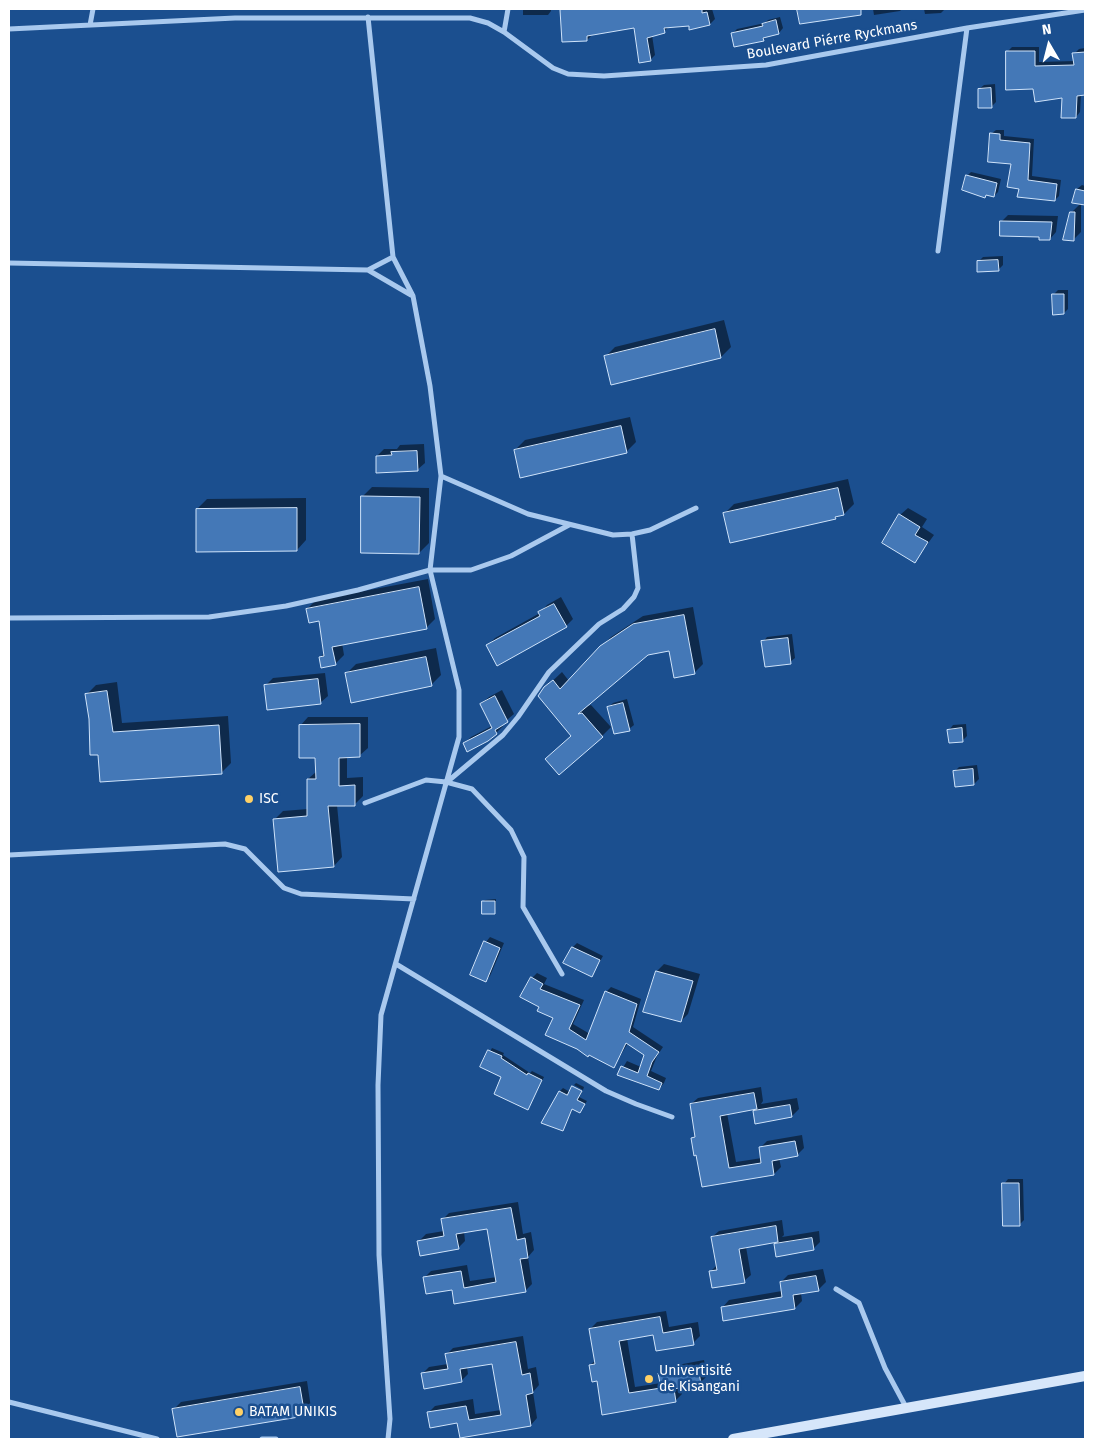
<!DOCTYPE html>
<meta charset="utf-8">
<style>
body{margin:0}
#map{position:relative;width:1094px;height:1448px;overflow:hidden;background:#1b4f8f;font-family:"Fira Sans",sans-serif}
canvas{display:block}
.frame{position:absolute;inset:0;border:10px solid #fff;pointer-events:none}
.north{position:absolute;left:1024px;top:20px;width:50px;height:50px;-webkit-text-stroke:4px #1b4f8f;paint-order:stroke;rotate:352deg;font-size:14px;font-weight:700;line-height:20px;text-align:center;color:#fff}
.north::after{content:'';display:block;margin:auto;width:18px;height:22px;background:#fff;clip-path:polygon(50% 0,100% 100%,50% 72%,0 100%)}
</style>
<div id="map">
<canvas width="1094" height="1448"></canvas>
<div class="frame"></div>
<div class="north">N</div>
</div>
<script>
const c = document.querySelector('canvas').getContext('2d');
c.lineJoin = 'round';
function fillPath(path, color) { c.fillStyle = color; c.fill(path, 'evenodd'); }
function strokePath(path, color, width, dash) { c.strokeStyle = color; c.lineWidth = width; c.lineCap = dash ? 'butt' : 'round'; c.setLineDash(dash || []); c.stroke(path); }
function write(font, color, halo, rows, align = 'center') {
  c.font = font + ' "Fira Sans",sans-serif'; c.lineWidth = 5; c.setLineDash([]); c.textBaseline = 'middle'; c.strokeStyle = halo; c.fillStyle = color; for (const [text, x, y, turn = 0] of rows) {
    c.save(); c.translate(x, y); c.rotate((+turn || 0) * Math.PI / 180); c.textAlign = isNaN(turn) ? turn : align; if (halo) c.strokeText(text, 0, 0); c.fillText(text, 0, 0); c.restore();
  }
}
const shadow = new Path2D(`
 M523,9H551V11L548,15H523Z
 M563,9H712L715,19L710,24L690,29V24L669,27L664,31L652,35L655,55L650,60L635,26L592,35L587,40L561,11Z
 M798,9H853L854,11L801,23Z
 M873,9H902L900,11L874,15Z
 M924,9H945L941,13L925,14Z
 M780,17L783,28L779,33L767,36L763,40L732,34L737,29L765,23L768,20Z
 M1012,47H1039V62L1075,61L1074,54L1079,49L1085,48V94H1081L1080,112L1076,117L1063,97L1035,88L1007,52Z
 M995,84L996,102L991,107L979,89L984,85Z
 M996,130H1004V136L1034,139L1032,176L1061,180L1059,196L1055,200L1021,188L1013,163L991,134Z
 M971,172L1001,179L998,192L994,196L987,194L985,196L967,176Z
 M1082,185L1085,186V202L1081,203V232L1074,239L1072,212L1081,203L1077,189Z
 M1008,215L1058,216L1056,232L1050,239L1001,222Z
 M1003,256V265L998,270L978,262L983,257Z
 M1058,290H1068V309L1064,313L1053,295Z
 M724,320L731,347L721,357L612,383L605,357L615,347Z
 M630,417L636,442L626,452L515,450L525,440Z
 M424,444L425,463L417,470L377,456L384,449H397L400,445Z
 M848,479L854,504L844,514L835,518L725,513L734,504Z
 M372,487L429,488V543L419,553L362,497Z
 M306,498V540L297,550L197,509L207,499Z
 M908,508L927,519L922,527L934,535L915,561L900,515Z
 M428,579L435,619L426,628L342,643L344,655L335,664L320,658L324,653L320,620L307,609L316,600Z
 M561,597L573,619L566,626L488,645L495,638L540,613L547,605Z
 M693,607L703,664L694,673L670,650L648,654L585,707L591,705L611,727L602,736H572L545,688L562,672L569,681L611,637L643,616Z
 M792,634L795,658L790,662L763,642L767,637Z
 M436,648L441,675L431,685L346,674L356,664Z
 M325,673L328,696L320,703L266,685L273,678Z
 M117,682L122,723L228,716L231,763L221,773L99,753L87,694L96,685Z
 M502,690L514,714L502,724L503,726L496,733L464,744L471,737L492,726L481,704L489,697Z
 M627,699L634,725L629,729L609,707L613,703Z
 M308,717H368V748L359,756H347V778L363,777V796L354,805H337L342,857L334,866L274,820L283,811L308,809V779L317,771V757L300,726Z
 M966,724L967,736L962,741L949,730L953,725Z
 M977,765L979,779L974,784L954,772L959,767Z
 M496,899L495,912L483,902L485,900Z
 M490,937L504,943L490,976L486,980V942Z
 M577,943L603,956L592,975L573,947Z
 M664,964L700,974L688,1014L681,1021L657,971Z
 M537,973L547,978L544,984L584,1000L573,1024L590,1034L606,992L611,987L641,999L633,1027L663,1047L657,1056L651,1071L666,1078L664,1083L659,1089L619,1074L627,1061L641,1067L645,1054L628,1043L614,1066L541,1007L532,978Z
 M492,1048L504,1053L503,1055L530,1073L532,1071L544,1077L528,1108L503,1076L482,1066Z
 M576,1083L584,1087L583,1090L574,1085Z
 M572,1087L582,1092L579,1097L587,1101L580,1111L573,1108L563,1130L560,1091L563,1088L570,1092Z
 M761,1087L763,1101L761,1104L797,1098L799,1109L792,1116L754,1111L757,1108L727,1113L736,1162L762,1158L760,1148L767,1141L802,1135L804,1148L797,1155L779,1158L781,1167L774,1174L703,1185L697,1154L692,1139L696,1134L691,1104L698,1098Z
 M1008,1179H1023L1024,1220L1019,1225L1004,1184Z
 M518,1202L523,1234L531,1232L534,1250L528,1257L532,1284L525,1291L453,1289L425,1277L431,1271L467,1265L470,1281L497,1277L488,1227L464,1231L465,1241L458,1248L419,1241L426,1234L444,1231L442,1220L449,1213Z
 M782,1220L784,1235L782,1237L819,1231L820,1242L813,1249L775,1244L779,1241L746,1247L751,1275L744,1281L711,1271L717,1265L712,1237L719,1231Z
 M823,1269L826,1282L818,1290L801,1293L802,1301L795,1308H722L729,1300L782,1291L781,1282L788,1275Z
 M666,1311L669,1327L698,1322L700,1336L693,1343L654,1334L627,1338L635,1387L661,1383L660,1374L667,1367L704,1360L707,1376L700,1383L681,1386L682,1394L675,1401L603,1414L598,1380L590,1365L596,1360L590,1329L597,1322Z
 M523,1336L528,1369L536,1367L539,1385L533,1392L537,1418L531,1425L458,1422L428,1413L435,1406L473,1399L475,1414L501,1410L493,1362L467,1367L468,1374L461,1381L422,1374L429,1367L448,1364L447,1354L453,1348Z
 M307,1381L311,1408L304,1415L174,1409L181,1402Z`);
const building = new Path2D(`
 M574,9H702V13L707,12L710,25L689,30V26L664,28L665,33L647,38L651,61L639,63L634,28L587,36V41L562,42L560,10Z
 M797,9H861V15L800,24Z
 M776,20L779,34L763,38L764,41L734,47L731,33L763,26L762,24Z
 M1006,51H1035V66L1074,65L1072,53L1085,52V95L1077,96L1076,118H1061L1062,98L1035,102L1033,89L1006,90Z
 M991,88L992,108H978V89Z
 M990,133L1000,134V140L1030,143L1028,180L1057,184L1055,201L1017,197L1019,189L1007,187L1011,164L988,162Z
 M966,175L997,183L994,197L986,195L985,198L962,190Z
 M1076,189L1085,191V205L1072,203Z
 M1070,212H1075L1074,241L1063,240Z
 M1000,221L1052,222L1050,240H1039V237L1000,236Z
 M998,260L999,271L977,272V261Z
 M1052,294H1064V314L1053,315Z
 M715,329L721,358L611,385L604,356Z
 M621,426L627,453L520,478L514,450Z
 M417,451L418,471L376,473V456L392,455L391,452Z
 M838,488L844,515L835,517L836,519L730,543L723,513Z
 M361,496L420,497L419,554L361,553Z
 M297,508V551L196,552V509Z
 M899,514L920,527L915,535L928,542L915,563L882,543Z
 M419,587L427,629L332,647L336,665L321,668L319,657L324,656L319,621L309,623L306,609Z
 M554,604L567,627L497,666L486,645L540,616L538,612Z
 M684,615L695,674L674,678L669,651L648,655L578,714L582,713L603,737L559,775L545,759L571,736L538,696L544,687L553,680L560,689L600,646L633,624Z
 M788,638L791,664L765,667L761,641Z
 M426,657L432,686L351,703L345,673Z
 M318,679L321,704L267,710L264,685Z
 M107,691L113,732L219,725L222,774L100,782L98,755H90L89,719L85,694Z
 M495,696L508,722L495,730L497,734L488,741L467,752L463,743L492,728L480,704Z
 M623,703L630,731L614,734L607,707Z
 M360,724V757L339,758V786L355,785V806H328L334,867L278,872L273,819L307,816V779H316L315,758H299V725Z
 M962,728L963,742L949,743L947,730Z
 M973,769L974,785L955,787L953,771Z
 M482,901H495V914H482Z
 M484,941L500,948L486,982L470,975Z
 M572,947L600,960L592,977L563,963Z
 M656,971L693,981L681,1022L643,1012Z
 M531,977L543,984L540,989L580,1005L569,1029L586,1040L605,991L637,1004L629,1032L659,1052L652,1062L647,1076L662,1083L659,1090L617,1075L621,1066L638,1073L644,1055L626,1043L614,1068L589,1055L588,1057L577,1049L545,1035L553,1018L537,1011L539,1007L520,997Z
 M488,1050L502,1056L501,1058L527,1075L528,1073L542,1080L528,1110L494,1094L501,1077L480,1067Z
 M572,1086L582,1091L577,1100L585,1104L580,1113L572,1109L563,1131L541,1123L559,1091L567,1095Z
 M754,1093L757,1109L720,1116L729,1168L761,1163L759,1147L795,1141L798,1156L772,1161L774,1175L702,1187L696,1155L694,1156L691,1138L695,1137L690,1104Z
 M790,1105L792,1117L755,1124L753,1111Z
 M1002,1183H1019L1020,1226H1003Z
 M511,1208L517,1240L525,1238L528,1258L520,1259L526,1292L454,1304L452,1290L426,1294L423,1277L461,1271L464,1288L496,1282L487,1229L456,1234L459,1249L420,1256L417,1241L444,1236L441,1219Z
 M776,1226L778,1242L739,1249L745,1283L712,1288L709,1271L717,1270L711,1237Z
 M812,1238L814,1250L776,1257L774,1244Z
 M816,1276L819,1291L793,1295L795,1309L723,1321L721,1307L782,1297L780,1282Z
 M660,1317L663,1333L691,1328L694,1345L656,1351L653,1335L619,1341L629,1393L661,1388L658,1373L698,1367L701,1384L674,1389L676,1402L602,1415L597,1381L592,1382L589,1365L595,1364L589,1329Z
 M516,1342L522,1375L530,1373L533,1393L526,1395L531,1426L460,1438L457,1423L430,1428L427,1412L466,1406L469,1420L501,1415L492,1364L460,1369L462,1382L424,1389L421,1373L448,1369L445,1354Z
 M300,1387L305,1416L177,1437L172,1409Z`);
const street = new Path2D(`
 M368,17L393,257L413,296L430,386L441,476L430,570L459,690V737L381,1015L378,1085L379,1255L390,1419L388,1439
 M90,25L93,9
 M9,29L235,18H470L488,23L504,32L553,68L568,74L604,76L766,65L967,28L1085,10
 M504,32L508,9
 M938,251L967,28
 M9,263L368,270L411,295
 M368,270L393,257
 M441,476L528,514L613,535L632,534L650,530L696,508
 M9,618L209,617L286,606L358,590L430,570H471L511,556L569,525
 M447,782L503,735L518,717L549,672L599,624L623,609L634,597L638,588L632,534
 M365,803L426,780L446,782L472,789L511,830L524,857L523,907L562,974
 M9,855L225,844L245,849L284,888L301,894L414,899
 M396,964L606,1091L636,1104L672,1117
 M836,1289L859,1303L885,1368L907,1409
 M9,1402L157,1439
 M262,1439H276`);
const secondary = new Path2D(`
 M733,1439L1085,1376`);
const markers = [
 [249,799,5,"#ffd166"],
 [649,1379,5,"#ffd166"],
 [239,1412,5,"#ffd166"]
];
const streetNames = [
 ["Boulevard Piérre Ryckmans",832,40,-10]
];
const poiNames = [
 ["ISC",259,799],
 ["Univertisité",659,1371],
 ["de Kisangani",659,1387],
 ["BATAM UNIKIS",249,1412]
];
fillPath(shadow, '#0007');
fillPath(building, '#4478b7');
strokePath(building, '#cfe3fa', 1);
strokePath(street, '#a9c9ee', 5);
strokePath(secondary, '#d6e6fa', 10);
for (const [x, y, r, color] of markers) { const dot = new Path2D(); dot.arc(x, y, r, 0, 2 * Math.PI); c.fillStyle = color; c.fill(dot); strokePath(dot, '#1b4f8f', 2); }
write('14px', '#fff', '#1b4f8f', streetNames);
write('14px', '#fff', '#1b4f8f', poiNames, 'left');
</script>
